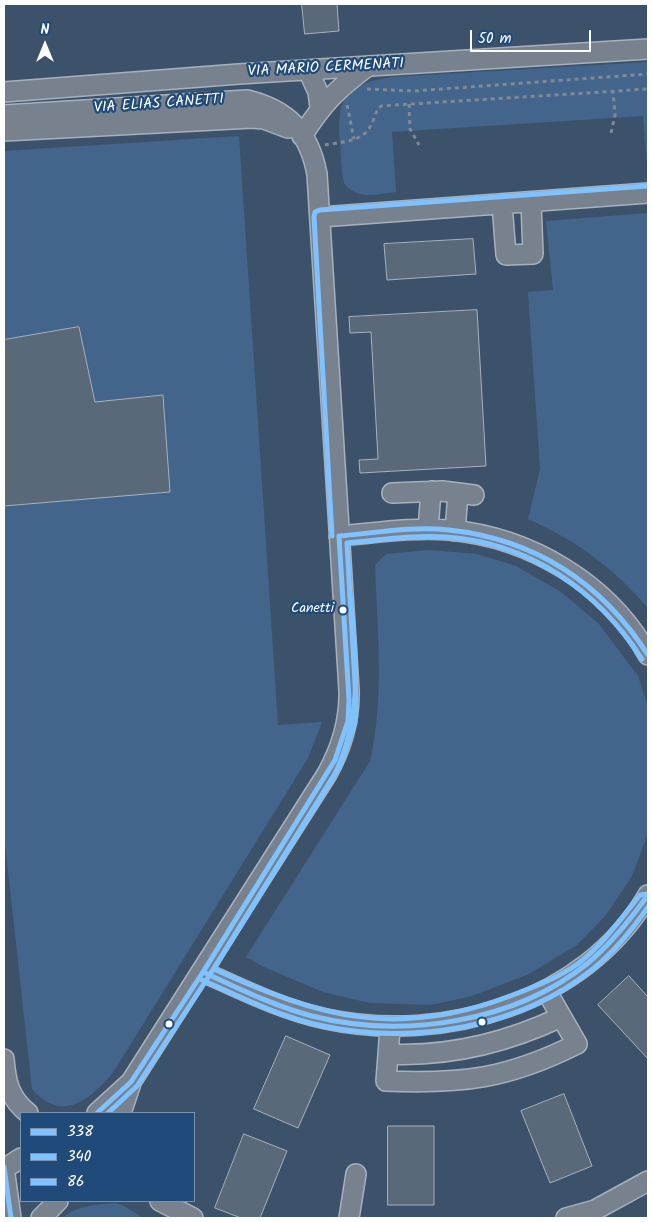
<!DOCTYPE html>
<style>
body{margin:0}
#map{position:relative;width:652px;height:1222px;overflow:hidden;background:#3c526b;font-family:Kalam,sans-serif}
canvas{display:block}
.frame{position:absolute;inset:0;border:5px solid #fff;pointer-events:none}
.legend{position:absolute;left:20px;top:1112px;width:175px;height:90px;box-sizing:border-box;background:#1f4a7a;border:1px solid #7992af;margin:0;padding:6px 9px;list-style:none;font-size:15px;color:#fff}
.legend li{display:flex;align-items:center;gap:10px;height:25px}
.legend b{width:25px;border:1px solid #7992af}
.north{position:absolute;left:20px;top:20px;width:50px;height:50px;-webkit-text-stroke:4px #1f4a7a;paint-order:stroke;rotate:0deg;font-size:14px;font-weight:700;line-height:20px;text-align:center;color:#fff}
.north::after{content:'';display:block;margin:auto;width:18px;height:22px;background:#fff;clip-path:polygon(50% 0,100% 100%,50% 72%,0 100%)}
.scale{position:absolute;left:470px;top:30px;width:121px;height:22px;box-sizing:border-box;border:2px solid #fff;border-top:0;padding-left:6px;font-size:15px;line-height:18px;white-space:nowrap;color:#fff;-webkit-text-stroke:4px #1f4a7a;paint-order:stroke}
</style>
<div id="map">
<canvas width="652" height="1222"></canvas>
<div class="frame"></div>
<ul class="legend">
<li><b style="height:6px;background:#80c2ff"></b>338</li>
<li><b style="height:6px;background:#80c2ff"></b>340</li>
<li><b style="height:6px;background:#80c2ff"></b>86</li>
</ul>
<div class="north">N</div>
<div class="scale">50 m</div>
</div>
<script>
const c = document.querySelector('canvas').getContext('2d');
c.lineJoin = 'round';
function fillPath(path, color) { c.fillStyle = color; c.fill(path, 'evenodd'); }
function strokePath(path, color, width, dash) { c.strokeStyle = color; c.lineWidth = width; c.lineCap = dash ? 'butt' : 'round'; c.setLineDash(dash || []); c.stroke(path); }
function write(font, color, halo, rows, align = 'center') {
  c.font = font + ' Kalam,sans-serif'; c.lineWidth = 4.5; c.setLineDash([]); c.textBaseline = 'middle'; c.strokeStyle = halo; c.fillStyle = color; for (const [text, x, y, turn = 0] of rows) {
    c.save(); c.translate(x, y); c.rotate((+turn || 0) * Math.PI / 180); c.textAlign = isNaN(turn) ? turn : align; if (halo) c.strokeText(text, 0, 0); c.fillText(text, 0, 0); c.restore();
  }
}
const green = new Path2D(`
 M648,62V176L643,116L392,132L396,192C377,194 357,201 344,183C341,170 341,155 340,141C337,96 346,85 391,77Z
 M239,136L278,725L322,722L308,758L114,1071C92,1099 62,1124 32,1089L4,835V506L169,492L163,395L95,402L79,327L4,340V151Z
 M648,213V608C611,566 579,542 528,519L540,469L528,292L553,290L546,221Z
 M429,550L477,554L516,566L561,592L599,624L638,676L648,706V833L632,876L606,915L577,945L529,974L472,996L431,1005L370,1003L323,992L264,967L246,957L370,761C385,697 377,630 375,565L386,554Z
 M115,1203L122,1205L139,1215V1218H63C77,1205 96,1205 115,1203Z`);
const building = new Path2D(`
 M302,4H337L339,31L305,34Z
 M473,239L476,274L387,280L384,244Z
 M477,310L486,466L360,473L359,460L378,459L371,332L350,333L349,317Z
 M79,327L95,402L163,395L170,492L4,506V340Z
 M629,976L648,997V1059L598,1005Z
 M286,1036L330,1055L298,1128L254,1109Z
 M564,1094L592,1166L550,1183L521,1111Z
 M388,1126H434V1205H388Z
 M244,1134L287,1151L260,1218H241L215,1208Z`);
const path = new Path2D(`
 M367,89L414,91L648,74
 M409,104L410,129L419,145
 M347,105L354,139
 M611,133L615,115L613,91
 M325,145C340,142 362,142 370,127C375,119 374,113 381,106L648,89`);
const minor = new Path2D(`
 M308,70L318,92L320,107
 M4,92L239,74L648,49
 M4,115L247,100C288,110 309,132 317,174L349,690C350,721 342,747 327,774L131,1082L97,1113
 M4,131L252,118L264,119L288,128
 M302,136C323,103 337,89 368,66
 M502,204L506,255L533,254L531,202
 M321,217L648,193
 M392,493L442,491L474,495
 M428,529L431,491
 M455,531L458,493
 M339,536C375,533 413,527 449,530C530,537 609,584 648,655
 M203,972C243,990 283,1010 326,1019C444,1044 585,1003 648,895
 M390,1028L386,1081C463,1084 507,1079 577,1044L546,990
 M388,1054C450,1057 506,1043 561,1017
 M4,1059C6,1082 9,1098 28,1113
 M121,1113L131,1083
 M4,1167L11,1218
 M4,1169L21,1158
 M160,1201L193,1218
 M41,1218L58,1201
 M349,1218L356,1174
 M566,1218L595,1210L648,1181`);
const bus1 = new Path2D(`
 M339,536C375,533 413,526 449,530C535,539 602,583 648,655
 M203,972C238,988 274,1006 312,1016C402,1039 514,1023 588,963C612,943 630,920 648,895
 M97,1113L131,1082L203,972L335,760L348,721L349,700L339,536
 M4,1167L11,1218`);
const bus2 = new Path2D(`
 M200,979C240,997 280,1017 323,1026C413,1045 520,1028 593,969C615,951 632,930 648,907
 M108,1113L137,1086L209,976L341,764L355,723L356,700L347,543C380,540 413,535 446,537C530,543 597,590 642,659`);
const bus3 = new Path2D(`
 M332,536L314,217L315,212L320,210L647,186
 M350,594C356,661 364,716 333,778L214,969C319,1017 397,1039 510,996C534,987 558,978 579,963C603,944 621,919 640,895L648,894`);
const markers = [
 [343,610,4.5,"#fff"],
 [482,1022,4.5,"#fff"],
 [169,1024,4.5,"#fff"]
];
const busNames = [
 ["Canetti",334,610]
];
const streetNames = [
 ["VIA MARIO CERMENATI",326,69,-3],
 ["VIA ELIAS CANETTI",159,105,-4]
];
fillPath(green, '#43658b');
fillPath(building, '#59697a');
strokePath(building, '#a7b1bc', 1);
strokePath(minor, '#a7b1bc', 22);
strokePath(path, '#7f8996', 3, [4, 4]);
strokePath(minor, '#77828e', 19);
strokePath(bus1, '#80c2ff', 5);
strokePath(bus2, '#80c2ff', 5);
strokePath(bus3, '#80c2ff', 5);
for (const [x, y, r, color] of markers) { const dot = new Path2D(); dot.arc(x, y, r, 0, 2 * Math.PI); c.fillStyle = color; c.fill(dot); strokePath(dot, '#1f4a7a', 2); }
write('14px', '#fff', '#1f4a7a', busNames, 'right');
write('15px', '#fff', '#1f4a7a', streetNames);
</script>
